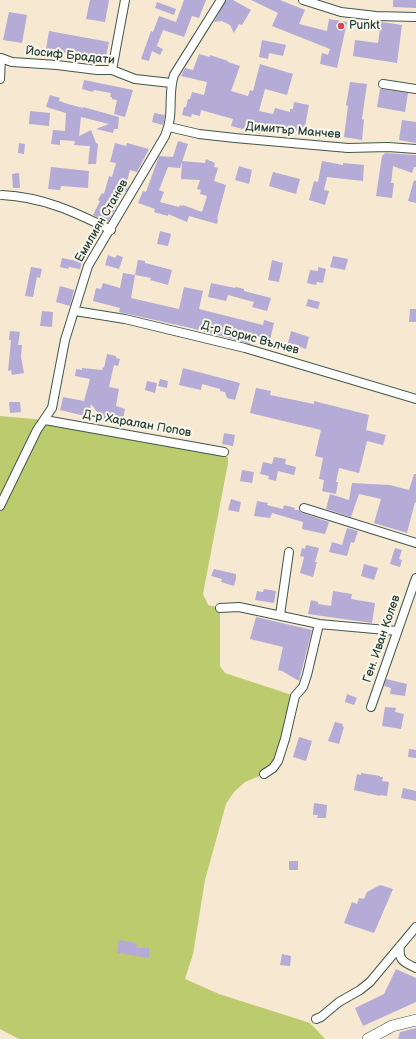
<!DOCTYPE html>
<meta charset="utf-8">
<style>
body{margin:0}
canvas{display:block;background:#f7e8d1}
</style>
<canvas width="416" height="1039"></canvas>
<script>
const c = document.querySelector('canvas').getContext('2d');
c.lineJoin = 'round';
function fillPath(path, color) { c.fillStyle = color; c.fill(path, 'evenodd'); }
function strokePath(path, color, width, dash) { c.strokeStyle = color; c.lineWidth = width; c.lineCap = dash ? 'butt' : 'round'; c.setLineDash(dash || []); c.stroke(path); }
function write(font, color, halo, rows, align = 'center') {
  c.font = font + ' "Balsamiq Sans",sans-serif'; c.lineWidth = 4; c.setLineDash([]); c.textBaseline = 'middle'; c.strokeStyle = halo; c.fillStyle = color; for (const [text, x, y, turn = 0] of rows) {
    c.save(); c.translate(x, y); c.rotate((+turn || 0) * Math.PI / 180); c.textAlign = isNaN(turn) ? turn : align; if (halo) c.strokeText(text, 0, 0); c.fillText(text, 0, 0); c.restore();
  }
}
const green = new Path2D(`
 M0,416L45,420L224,452L228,458V463L203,594L208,605L220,608V666L225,673L231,675L295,696L282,749L264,774L245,782L234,792L226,804L205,880L193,954L185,979L219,994L310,1023L325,1039H19L0,1029Z`);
const building = new Path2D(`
 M90,0H109L105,22L86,19Z
 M184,0H206L199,18L192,16L184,37L163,30L157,46L163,49L160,55L152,51L149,61L141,59L151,31L153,32L159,16L176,22Z
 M226,0H233L251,10L242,25L239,24L234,33L230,25L222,21L214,22Z
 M251,0H280L305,10L299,24L327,31L329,19L347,22L337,68L320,64L322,53L328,55L330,49L272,26L278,13Z
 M393,0H416V8L393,7Z
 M157,2L176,9L174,15L155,8Z
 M9,12L27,15L22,43L3,40Z
 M381,22L402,25L397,63L353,56L355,40L378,43Z
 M49,31L109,42L105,61L46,49Z
 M262,40L286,45L283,56L269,53L268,59L259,57Z
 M199,54L210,57V55L228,61V62L240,66L231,91L248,96L250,90L253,91L260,64L293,74L287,95L265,89L259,111L273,114L275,108L290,112V109H293L294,102L309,105L304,132L279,128V131L263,127L261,134L231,126L233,119L201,110L200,116L192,114L191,117L182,115L184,107H186L188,99H190L192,92L204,95L207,82L181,76L185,68L193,70Z
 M84,80L133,90L125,117L114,114L117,100L112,99V97H110L111,93L94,90L93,92L82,89Z
 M350,82L367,84L362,119L364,120L362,140L344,137L348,106L346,105Z
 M380,89L408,93L405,112L377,107Z
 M50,95L60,98L59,101L68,104L83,108V107L119,117L118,129H114L113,133L96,129L109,124L81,117L79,136L91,130L96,143L98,144L96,164H88L90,146L74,145L75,141L60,140V145L51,144L53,130L65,131L66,113L46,107Z
 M30,111L50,113L49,126L29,124Z
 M154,113L165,115L163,125L152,122Z
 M402,120L416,122V143L399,140Z
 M178,141L188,144L180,168L168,167L159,190L164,192L160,202L179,207L180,205L182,206L183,205L202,212L207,196L200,194L201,190L197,189L200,180L181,179L182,161L205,163L206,159L215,163L214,167L218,168L214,181L226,185L217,219L218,220L217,224L189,216L187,222L168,214V216L154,212L155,209L138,203L143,191L146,192L159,156L173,157Z
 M19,143L25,144L24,154L18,153Z
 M115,143L126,146L127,143L149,149L137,172L130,170L126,185L129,186L126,192L124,191L108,222L93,215L100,201L98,200L102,193L104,194L109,176L112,177L116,163L110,162Z
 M385,153L416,155V167H414L412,173L393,166L391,183H394L392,198L376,196L382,156Z
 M322,161L343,165V163L364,165L363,181L327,177L324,190L329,191L325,205L309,200L314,181L318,182Z
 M239,166L252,170L249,184L235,180Z
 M51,167L89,171L88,188L61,186L60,190L48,189Z
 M273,172L300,179L296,194L269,186Z
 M19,173L20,188H13L12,174Z
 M414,180L416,181V203L408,201Z
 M160,231L171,234L168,246L157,244Z
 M108,255L115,258L117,255L123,257L119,269L105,265Z
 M333,256L348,259L345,270L330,267Z
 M62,258L82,262L80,269L69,267L68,269L60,267Z
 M138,260L145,261V263L172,270L168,285L150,280L151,278L135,275Z
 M272,260L283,263L279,282L268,280Z
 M31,267L42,269L40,278L37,277L33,297L25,296Z
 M318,267L326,269L323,283L317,282L316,285L307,283L310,270L318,271Z
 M123,273L135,275L131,298L179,309L184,287L203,291L199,309L263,325L264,320L274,323L270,340L253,335L250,344L191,328L119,312L120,308L93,301L96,288L101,289L103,283L120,288Z
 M211,283L235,288L236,287L244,289V291L271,298L267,311L252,307L254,302L228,295L226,301L208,297Z
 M60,286L74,290L70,306L56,302Z
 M308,299L320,302L318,309L306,306Z
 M410,309H416V322H409Z
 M42,311L53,312L52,327L40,326Z
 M10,331L20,332L18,345H22L21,357L24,373L12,375L11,370L8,371L11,340H9Z
 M291,331L309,337L306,349L288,343Z
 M107,354L116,356V358L120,359L118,366L114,365L109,387L119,389L116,406L125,409L122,423H111L105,422L91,404L89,417L60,410L63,397L84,401L90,379L75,376L76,369L82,370V368L102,370L103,367L104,368Z
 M183,368L240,383L235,400L227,398L225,392L220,391V389L202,384L201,390L179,385Z
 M160,379L168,381L167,388L158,386Z
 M147,381L157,383L155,393L145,390Z
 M256,388L271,391L270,395L314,404V401L369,415L366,430L386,435L383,445L367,441L359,473L339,468L336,482H338L336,494L322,491L324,480L319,479L323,458L315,456L321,430L250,413Z
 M9,402H20L21,412L10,413Z
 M224,433L235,435L233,446L222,444Z
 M274,457L286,459L285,464L296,467L294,475L278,471L276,481L268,479L269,476L260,474L263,462L272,464Z
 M242,470L254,472L252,483L240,481Z
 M414,474H416V503L415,502L407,533L374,523L381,499L359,494L351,517L326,509L330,494L349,500L352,483L390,485L409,490Z
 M231,499L241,502L239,512L228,510Z
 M257,501L268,503L267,505L283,509L284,505L295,508L294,510H299L302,513L329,522L325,534L302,529L303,522L272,513L270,518L254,516Z
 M347,528L358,531L354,543L351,542L347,556L329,552L332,542L342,545Z
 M306,545L319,548L315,562H317L313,577L300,573L304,557L300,556L302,548L305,549Z
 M395,548L402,550L399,559L402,560L400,567L390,564Z
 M364,564L378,568L374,580L361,576Z
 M214,569L236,574V578L234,586L221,582L222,579L211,576Z
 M264,589L276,591L274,603L255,600L257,591L263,592Z
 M333,591L352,594L351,599L375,603L372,623L308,614L311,600L318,602V604L331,606Z
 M256,617L312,630L299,681L282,671L278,670L283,647L250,639Z
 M386,679L407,684L405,696L390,694L391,688L384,686Z
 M347,694L357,698L354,705L345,702Z
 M385,707L396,708L395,712L404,714L401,729L382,726Z
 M335,722L343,724L342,726L344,727L339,744L328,741Z
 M299,737L312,741L306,761L293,757Z
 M409,749L416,750V758L408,757Z
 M361,773L380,776V777H383L382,781L389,782L387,796L380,795V796L354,790L357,774L361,775Z
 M403,788L416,791V801L401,798Z
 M314,803L327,805L326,818H317L318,815H313Z
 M289,861H298V870H289Z
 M380,885L393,889L374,933L344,923L352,902L357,904L359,898L364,899L367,892Z
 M119,940L137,943L136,948H149V958L117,953Z
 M282,954L291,956L290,966L280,965Z
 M396,969L416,978V1002L363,1026L355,1008L384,994Z
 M416,1028V1039H398L400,1032Z`);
const minor = new Path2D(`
 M303,0L341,12L376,16L416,17
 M112,70L125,0
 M0,79L1,58L12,62L57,65L97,70H112L135,79L171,83
 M383,84L416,89
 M169,127L199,134L235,138L348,148L388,147L416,149
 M2,195C43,197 75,212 111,230
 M75,311L125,319L245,348L416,399
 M45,420L224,452
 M0,506L37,430L52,408L65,340L88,266L165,136C175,113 167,96 174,75L221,0
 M304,508L416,543
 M220,608L239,607L319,624L397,631
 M280,615L289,552
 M371,707L416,578
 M264,774L273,768L278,761L285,739L295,696L303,687L307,675L319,624
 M400,946C398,961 404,962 416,968
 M316,1019L321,1017L339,1002L360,990L370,982L416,927`);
const secondary = new Path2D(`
 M368,1039L392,1026L416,1020`);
const markers = [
 [341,26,4,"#d1495b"]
];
const poiNames = [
 ["Punkt",349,26]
];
const streetNames = [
 ["Йосиф Брадати",70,56,6],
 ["Димитър Манчев",293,131,5],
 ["Емилиян Станев",102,221,-60],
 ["Д-р Борис Вълчев",250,338,15],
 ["Д-р Харалан Попов",137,424,10],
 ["Ген. Иван Колев",382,639,-71]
];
fillPath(green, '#bccb6d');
fillPath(building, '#b4abd6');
strokePath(minor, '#3f574c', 10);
strokePath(secondary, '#3f574c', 12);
strokePath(minor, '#fff', 8);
strokePath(secondary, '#fff', 11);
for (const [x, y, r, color] of markers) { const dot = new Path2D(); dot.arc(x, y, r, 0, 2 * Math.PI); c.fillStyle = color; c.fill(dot); strokePath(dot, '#fbf7ec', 1.5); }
write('12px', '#1f3d34', '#fbf7ec', poiNames, 'left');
write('12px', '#1f3d34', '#fbf7ec', streetNames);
</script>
